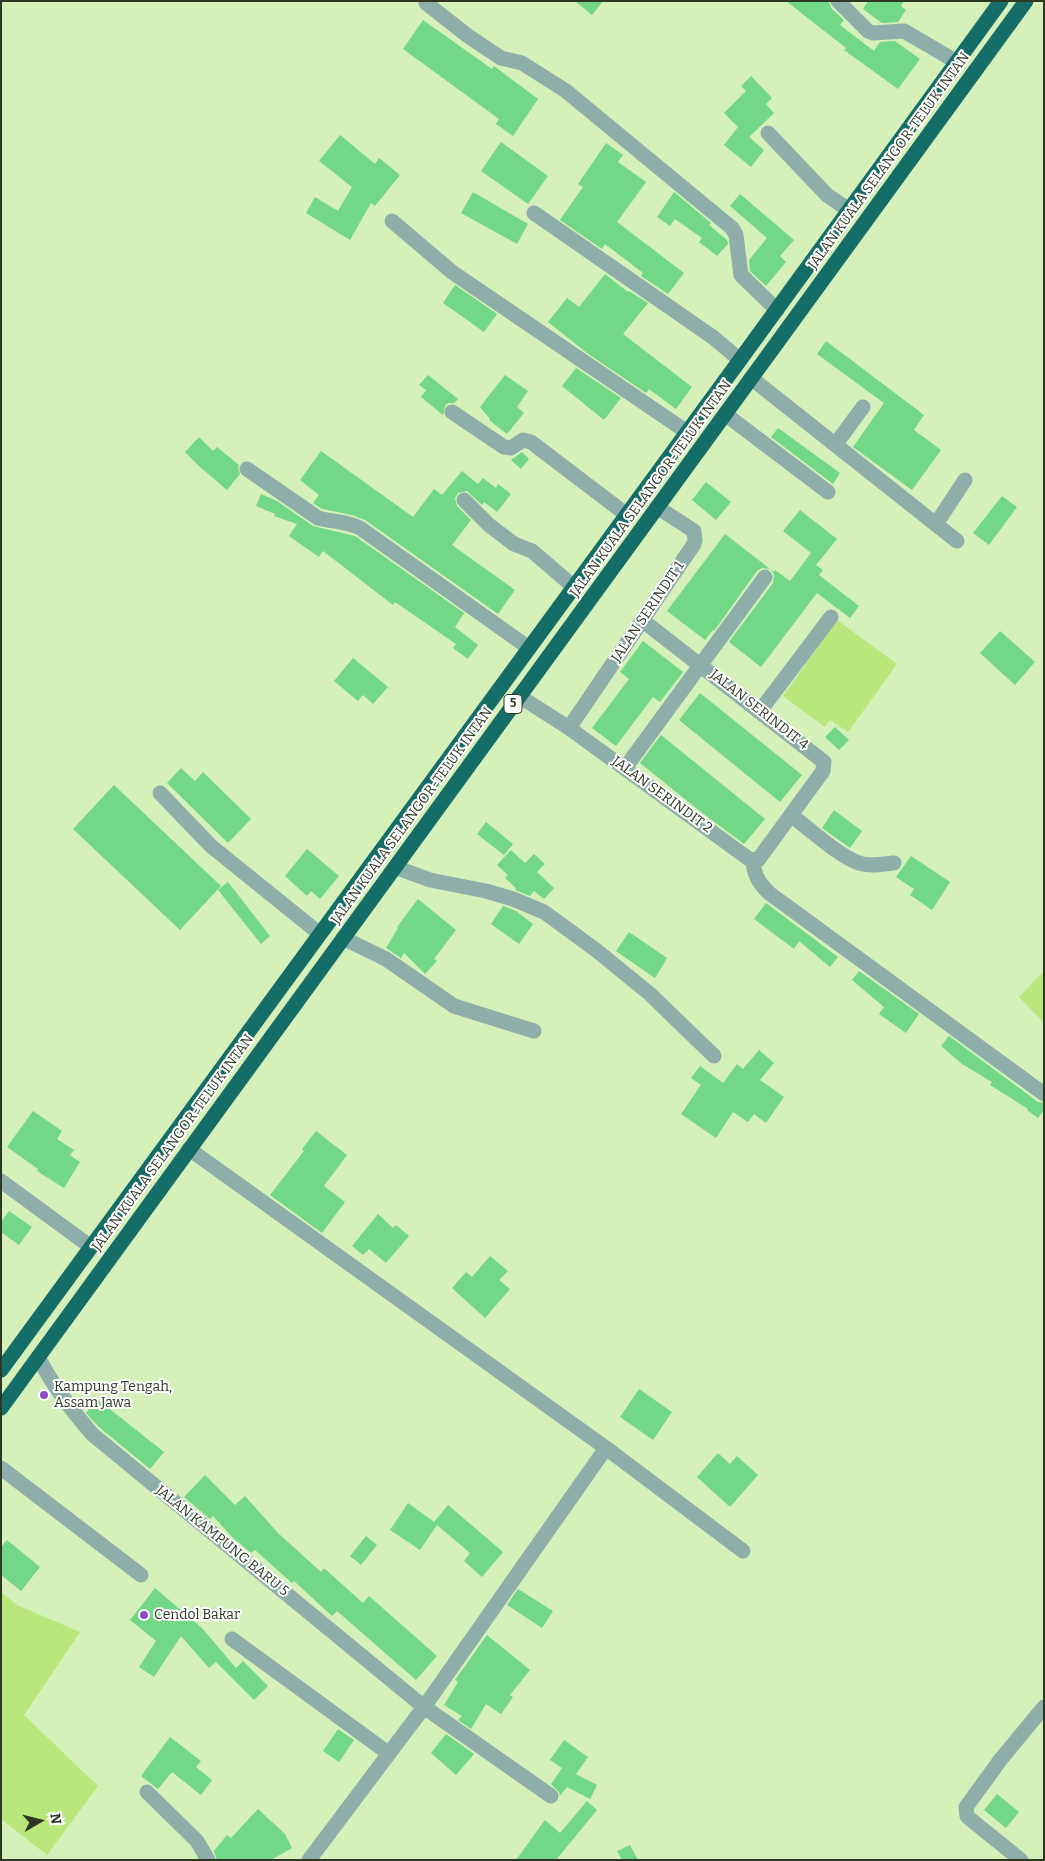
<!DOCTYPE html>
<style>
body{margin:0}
#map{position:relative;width:1045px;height:1861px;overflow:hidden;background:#d5f0b9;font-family:Bitter,serif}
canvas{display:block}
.frame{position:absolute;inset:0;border:2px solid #2d3722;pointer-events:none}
.north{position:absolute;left:15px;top:1796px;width:50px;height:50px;-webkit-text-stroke:4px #fff;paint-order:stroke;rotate:82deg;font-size:14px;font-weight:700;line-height:20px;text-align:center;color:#2d3722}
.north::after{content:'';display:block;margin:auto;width:18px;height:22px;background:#2d3722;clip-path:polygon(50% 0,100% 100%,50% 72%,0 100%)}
</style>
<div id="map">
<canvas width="1045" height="1861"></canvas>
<div class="frame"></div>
<div class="north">N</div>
</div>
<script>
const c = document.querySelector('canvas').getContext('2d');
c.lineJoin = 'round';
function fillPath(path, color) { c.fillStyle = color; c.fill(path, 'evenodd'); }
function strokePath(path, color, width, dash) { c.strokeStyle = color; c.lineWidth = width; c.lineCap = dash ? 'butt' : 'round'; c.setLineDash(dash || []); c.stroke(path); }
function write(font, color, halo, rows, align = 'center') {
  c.font = font + ' Bitter,serif'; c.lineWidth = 4; c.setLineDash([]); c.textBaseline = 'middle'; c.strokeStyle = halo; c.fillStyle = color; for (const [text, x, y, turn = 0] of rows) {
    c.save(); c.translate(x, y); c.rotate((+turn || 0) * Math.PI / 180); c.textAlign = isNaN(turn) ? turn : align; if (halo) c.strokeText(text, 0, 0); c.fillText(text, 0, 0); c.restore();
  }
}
const green = new Path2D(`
 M837,620L897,664L848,732L830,720L825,727L783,696Z
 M1044,971V1023L1019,997Z
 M1,1592L17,1605L80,1632L24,1715L98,1786L47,1855L1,1819Z`);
const building = new Path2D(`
 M575,1H603L592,15Z
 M786,1H829L831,8L844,20L840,25L874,51L880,42L895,41L920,59L898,89L844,50L846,48Z
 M868,1H904L901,6L906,10L898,22L882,23L863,9Z
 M423,20L492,69L494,66L538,99L513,136L496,124L499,119L403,49Z
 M751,76L772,98L766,104L774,113L749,137L764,150L751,167L724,145L738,127L724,113L746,91L741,86Z
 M340,135L375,164L379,158L400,175L375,206L371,203L350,240L306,213L315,197L338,211L352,187L319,161Z
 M501,142L548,176L528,204L481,171Z
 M606,143L623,155L618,162L646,182L617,222L684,273L668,294L641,276L643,273L605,244L602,249L560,220L583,187L578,184Z
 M473,192L528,224L517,244L461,213Z
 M674,192L711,223L709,225L727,240L728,244L717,256L699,242L702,238L675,219L670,226L657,217Z
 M740,194L794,240L780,256L786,262L766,286L750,271L749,260L767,238L730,206Z
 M605,274L628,292L629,291L648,303L623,334L692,387L676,409L649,389L646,393L587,353L548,322L567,298L579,307Z
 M455,285L497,314L484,332L443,303Z
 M826,341L924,415L914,430L941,450L912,490L853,447L884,403L817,354Z
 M576,368L621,398L604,420L562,386Z
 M428,375L458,399L454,403H448L445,406L443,415L421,397L426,390L419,385Z
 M505,375L528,391L517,407L524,413L507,434L489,420L490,419L480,407Z
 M778,428L840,473L833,484L771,437Z
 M199,437L213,451L217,447L239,465L238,469L240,474L227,490L200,467L185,452Z
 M321,451L413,517L434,489L442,495L462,471L478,484L483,478L496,488L498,484L511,494L497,512L484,502L482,505L467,491L458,493L455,498L457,506L471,520L452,545L515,590L498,614L365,520L352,515L322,509L313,503L319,495L300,480Z
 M522,452L529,459L521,469L511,460Z
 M706,482L731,502L716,520L692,500Z
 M261,494L277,501L313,526L355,536L464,613L455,627L478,645L468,659L453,648L456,644L395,602L393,605L323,551L319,557L289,536L297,524L274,516L275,514L256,506Z
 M1002,496L1017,507L989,545L973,533Z
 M800,510L837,539L816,565L823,570L819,575L859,606L850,618L817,593L761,667L729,642L773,583L774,574L770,569L762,568L757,571L714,631L713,630L705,640L667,611L725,534L774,572L775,570L790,581L811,553L783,531Z
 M1000,631L1035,662L1015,685L980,653Z
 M643,641L683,672L660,702L653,697L616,746L592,728L629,679L620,672Z
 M353,658L388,687L373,704L363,695L358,701L334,681Z
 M700,693L802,775L780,802L679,720Z
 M835,727L849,740L839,750L825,737Z
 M661,735L765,819L744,844L701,812L640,763Z
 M181,768L195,781L203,772L251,819L228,843L167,783Z
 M114,785L221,886L180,930L73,829Z
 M834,810L862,831L850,848L822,828Z
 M486,822L513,844L504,855L477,834Z
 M307,849L339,876L320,899L311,891L307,896L285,876Z
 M511,850L525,863L534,854L545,864L537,872L554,888L544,899L534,891L530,896L515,890L516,888L505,878L508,875L497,865Z
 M911,856L950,882L932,910L910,895L914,889L896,877Z
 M228,882L270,936L261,944L218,890Z
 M418,899L456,930L434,959L437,961L425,974L404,953L401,958L386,948L398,928L397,927Z
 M766,903L838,957L830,967L799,941L794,949L754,919Z
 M503,906L516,911L533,924L519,944L491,924Z
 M629,932L667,958L655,978L616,951Z
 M859,971L919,1014L906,1033L879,1014L884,1007L852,980Z
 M949,1036L1038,1102L1044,1103V1110L1038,1118L1027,1110L1028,1109L990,1085L992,1082L962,1064L941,1046Z
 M759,1050L774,1063L760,1080L784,1097L766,1123L754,1114L748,1122L733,1112L716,1138L681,1114L701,1085L691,1078L700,1066L723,1083L737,1064L743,1069Z
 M33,1111L62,1131L57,1139L74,1150L70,1155L80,1162L64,1188L37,1171L38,1169L7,1147Z
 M316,1131L347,1155L324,1186L345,1202L322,1233L270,1195L304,1151L302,1149Z
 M9,1211L32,1227L19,1245L1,1232V1222Z
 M378,1214L393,1228L396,1225L409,1236L386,1263L369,1249L363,1255L352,1246Z
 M490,1256L508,1271L499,1280L510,1289L485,1318L452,1288L466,1272L472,1277Z
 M639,1389L672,1412L653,1440L620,1417Z
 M97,1399L164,1452L150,1469L99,1427L86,1413Z
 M718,1453L730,1464L737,1456L758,1475L730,1507L697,1477Z
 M205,1475L235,1505L245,1496L278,1533L321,1572L324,1568L363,1603L369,1596L437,1656L416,1680L337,1611L332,1616L294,1581L292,1583L255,1550L251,1553L232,1537L213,1516L210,1519L184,1497Z
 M408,1503L434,1522L448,1505L503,1552L482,1577L464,1561L470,1553L437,1525L420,1550L390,1530Z
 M366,1536L377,1545L361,1565L350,1556Z
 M7,1540L40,1567L21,1591L1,1575V1547Z
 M155,1588L202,1628L236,1668L243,1661L268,1686L254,1700L216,1662L209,1668L181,1636L154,1677L139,1667L156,1641L130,1620Z
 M518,1589L553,1611L542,1628L507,1605Z
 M487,1635L530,1670L510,1695L513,1697L501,1714L486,1704L471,1729L458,1720L462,1716L444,1705L458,1682L455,1680Z
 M338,1729L354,1740L339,1762L323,1751Z
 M446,1734L474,1754L456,1775L431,1753Z
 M170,1737L201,1761L196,1767L212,1780L201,1795L172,1772L158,1789L141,1776Z
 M564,1740L588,1757L576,1774L597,1785L590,1799L567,1787L560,1796L559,1792L551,1784L562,1768L550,1760Z
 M997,1794L1019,1812L1006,1828L984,1810Z
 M587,1801L597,1810L556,1860H516L545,1820L560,1833Z
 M258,1809L285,1834L292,1848L271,1860H217L214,1851L227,1835L231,1838Z
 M630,1845L638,1860H622L617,1851Z`);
const minor = new Path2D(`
 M838,1L868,31L873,33L904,31L957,62
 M426,3L468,36L501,58L522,63L566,91L732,228L736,235L741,275L777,310
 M768,133L827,195L849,210
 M534,213L714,338L740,360
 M392,221L452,272L687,432
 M751,378L957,541
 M452,412L504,447L511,448L523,440L531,442L627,515
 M725,414L828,492
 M835,445L863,407
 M247,469L318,518C333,522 347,521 360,528L529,648
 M464,500L489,525L514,544L532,551L574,587
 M936,524L965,480
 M519,696L569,728L749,859L758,860L823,771L824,762L642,620
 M760,711L831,617
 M569,728L694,544L695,540L694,531L657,507
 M625,768L765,577
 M160,793L211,846L320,934
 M791,815C808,828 840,857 859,863C870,867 883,864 894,863
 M753,861C754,875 759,883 769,893L1044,1094
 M395,867L430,880L486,891L513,899L544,912L596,950L650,994L714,1056
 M343,938L386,959L454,1006L534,1031
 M189,1149L606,1448L743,1551
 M1,1181L91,1247
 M38,1357C53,1386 71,1409 92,1434L424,1707L551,1796
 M1,1468L141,1575
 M232,1639L388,1753
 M147,1792L197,1841L208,1860
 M309,1860L424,1707L606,1448
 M1021,1860L970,1819L967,1816L966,1807L1001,1759L1044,1707`);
const highway = new Path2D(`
 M1,1370L740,360L1001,1
 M1,1408L1026,1`);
const markers = [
 [44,1395,5,"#8f4bbf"],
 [144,1615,5,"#8f4bbf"]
];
const shields = [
 [513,704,18]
];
const shieldNames = [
 ["5",513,704]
];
const streetNames = [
 ["JALAN KUALA SELANGOR-TELUK INTAN",889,161,-54],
 ["JALAN KUALA SELANGOR-TELUK INTAN",651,489,-54],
 ["JALAN SERINDIT 1",648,612,-56],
 ["JALAN SERINDIT 4",759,710,38],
 ["JALAN SERINDIT 2",662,795,36],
 ["JALAN KUALA SELANGOR-TELUK INTAN",412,816,-54],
 ["JALAN KUALA SELANGOR-TELUK INTAN",173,1143,-54],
 ["JALAN KAMPUNG BARU 5",222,1541,39]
];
const poiNames = [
 ["Kampung Tengah,",54,1387],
 ["Assam Jawa",54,1403],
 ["Cendol Bakar",154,1615]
];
fillPath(green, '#b8e77c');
fillPath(building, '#72d786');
strokePath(minor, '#8eaeaa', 15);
strokePath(highway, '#156d68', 15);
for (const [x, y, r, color] of markers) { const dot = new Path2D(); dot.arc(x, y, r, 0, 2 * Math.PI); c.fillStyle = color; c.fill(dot); strokePath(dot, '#fff', 2); }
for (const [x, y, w] of shields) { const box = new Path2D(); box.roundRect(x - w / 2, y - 9.5, w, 19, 4); c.fillStyle = '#fff'; c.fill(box); strokePath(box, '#2d3722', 1); }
write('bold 12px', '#2d3722', null, shieldNames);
write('14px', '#2d3722', '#fff', streetNames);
write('14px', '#2d3722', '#fff', poiNames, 'left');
</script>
